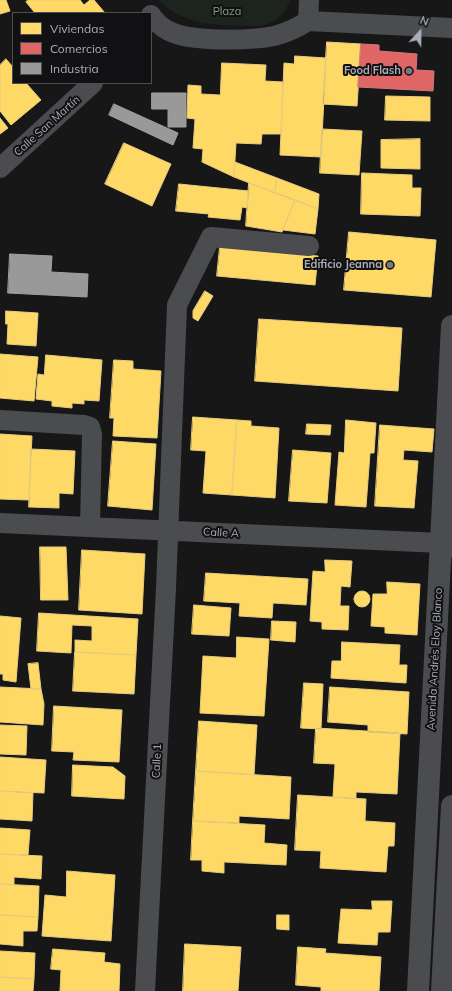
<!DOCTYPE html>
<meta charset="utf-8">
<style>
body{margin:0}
#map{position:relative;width:452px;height:991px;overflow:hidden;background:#171717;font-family:Mulish,sans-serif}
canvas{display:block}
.legend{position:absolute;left:12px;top:12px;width:140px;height:72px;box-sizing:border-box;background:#111113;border:1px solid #4d4f55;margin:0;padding:5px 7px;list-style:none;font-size:12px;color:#a8adb8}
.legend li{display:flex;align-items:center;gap:8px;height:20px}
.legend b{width:20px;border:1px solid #4d4f55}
.north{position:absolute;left:400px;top:12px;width:40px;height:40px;-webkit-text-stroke:3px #111113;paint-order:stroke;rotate:22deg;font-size:11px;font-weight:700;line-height:16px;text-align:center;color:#a8adb8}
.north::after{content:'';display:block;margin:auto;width:14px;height:18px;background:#a8adb8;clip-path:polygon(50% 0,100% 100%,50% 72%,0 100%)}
</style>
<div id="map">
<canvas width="452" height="991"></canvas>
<ul class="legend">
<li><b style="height:11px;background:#ffd966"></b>Viviendas</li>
<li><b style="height:11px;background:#e06666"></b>Comercios</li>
<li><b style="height:11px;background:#999"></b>Industria</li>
</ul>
<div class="north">N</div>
</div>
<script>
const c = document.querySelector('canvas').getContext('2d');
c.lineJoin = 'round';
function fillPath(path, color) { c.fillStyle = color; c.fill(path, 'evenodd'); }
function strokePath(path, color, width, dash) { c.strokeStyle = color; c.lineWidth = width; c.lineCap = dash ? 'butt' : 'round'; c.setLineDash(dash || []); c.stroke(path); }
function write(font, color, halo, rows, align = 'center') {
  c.font = font + ' Mulish,sans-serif'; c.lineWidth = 4; c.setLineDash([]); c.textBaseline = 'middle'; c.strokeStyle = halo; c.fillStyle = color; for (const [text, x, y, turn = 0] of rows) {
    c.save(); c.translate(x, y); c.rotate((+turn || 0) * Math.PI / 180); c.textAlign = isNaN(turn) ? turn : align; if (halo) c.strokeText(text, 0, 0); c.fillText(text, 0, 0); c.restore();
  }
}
const green = new Path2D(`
 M159,0H290C284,16 275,24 259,26C223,25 185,28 159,0Z`);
const homes = new Path2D(`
 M0,0H6L10,11L0,14Z
 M28,0H80L84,5L90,0H94L105,13H35L26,2Z
 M327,42L361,44L357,106L323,104Z
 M295,56L326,58L321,157L280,155L284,63L294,64Z
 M6,59L13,67V83H26L41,100L11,125L0,111V65Z
 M222,63L266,65L265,81L283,82L281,134H262L261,144L236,143L234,177L202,162L203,149L193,148L195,119L187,118L188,85L201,86V94L220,95Z
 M386,96L430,97V121L385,120Z
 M0,118L8,128L0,134Z
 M322,129L362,131L359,175L320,173Z
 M420,139V169L381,168V140Z
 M124,143L171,164L152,206L105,184Z
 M235,162L277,178L275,193L234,177Z
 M362,173L412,175V188H421L420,216L361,214Z
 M277,178L319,194L318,209L275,193Z
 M249,183L295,200L282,232L246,226Z
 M179,184L249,191L247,208L242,207L240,220L208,217L209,214L176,211Z
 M295,200L318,209L315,234L283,230Z
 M349,232L436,240L431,297L344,290Z
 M220,247L318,256L315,285L217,276Z
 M205,291L213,296L198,321L193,318V311Z
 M6,311L38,313L36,346L7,344L8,324H6Z
 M259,319L402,328L398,391L255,381Z
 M0,354L38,357L34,401L0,398Z
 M46,355L102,360L99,401L84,400V404L72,403V408L52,406V401L36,399L38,374L44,375Z
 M114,360L133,361V369L161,371L157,438L113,436L114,418H110Z
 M193,417L237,420L232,495L203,493L206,451L191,450Z
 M237,420L251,421V426L279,428L275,498L232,495Z
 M346,420L376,423L374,453H370L366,507L335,505L339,452L344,453Z
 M307,424L331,425L330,435L306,434Z
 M380,425L434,429L432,452L404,450L403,460L418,461L414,508L375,506Z
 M0,434L32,436L29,500L0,499Z
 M113,441L156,444L152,510L108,506Z
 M31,449L75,451L73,494L59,493V508L29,507Z
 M293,450L331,453L327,503L289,501Z
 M40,547H66L68,600H41Z
 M82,550L145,554L142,614L79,610Z
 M325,560L352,561L350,587L341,586L340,606H349L348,630L322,629V622L310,621L313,571L325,572Z
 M206,573L308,579L306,605L273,603L272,618L239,616L240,603L204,601Z
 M387,582L420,584L417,635L385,633V627L371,626L373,594H387Z
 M354 599a8 8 0 1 1 16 0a8 8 0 1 1-16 0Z
 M194,605L231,608L229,636L192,634Z
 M39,613L138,619L136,655L75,652V640L92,641V626L72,625L71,653L37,651Z
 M0,616L21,618L16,682L3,680V674H0Z
 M272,621L296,622L295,642L271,640Z
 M237,637L269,639L264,716L200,713L203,656L236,658Z
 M342,642L400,645L399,665H407L406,683L331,678L332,661H341Z
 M75,652L136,655L134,694L73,691Z
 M38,663L41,689H31L28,664Z
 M304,683L323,684L321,729L301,728Z
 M0,687L41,689L44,704L43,725L0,722Z
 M330,687L409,692L407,734L368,732V725L328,722Z
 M54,706L122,710L119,762L73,760L74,752L52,751Z
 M199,721L257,725L254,775L196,771Z
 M0,725L27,726L26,755L0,754Z
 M316,728L400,733L397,794L356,792V799L333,797L335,764L314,763Z
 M0,757L46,760L44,793L0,791Z
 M73,765L113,767L125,776L124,799L72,796Z
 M196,771L291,777L289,819L239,816V823L193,821Z
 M0,791L33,793L32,821L0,819Z
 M298,795L366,799L365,821L395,823L394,846H388L386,872L320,868L321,851L295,850Z
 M193,821L265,825L264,843L287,845L286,865L224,862V873L202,871V860H191Z
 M0,828L30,830L28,855L0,854Z
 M0,854L42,856L41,879L14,877V885L0,884Z
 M67,871L115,875L111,941L42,936L45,895L66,897Z
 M0,884L39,886L38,917L0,915Z
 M372,901H392L390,932H378L377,945L338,943L341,909L372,910Z
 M0,915L38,917L37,931H23V946L0,944Z
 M277,915H289V930L277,929Z
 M185,944L241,947L238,991H183Z
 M298,947L326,949L325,953L381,957L379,991H321V987L296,985Z
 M53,949L105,953L104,962L120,964L119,991H60L61,970L51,969Z
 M0,951L35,953L34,979L0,977Z
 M0,977L34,979L33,991H0Z`);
const shops = new Path2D(`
 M361,44L379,45V51L417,54L416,70L434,71L433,91L358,87Z`);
const industry = new Path2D(`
 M152,93H186V127H168V109H152Z
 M114,104L178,133L173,145L109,115Z
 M10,254L52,256L51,272L88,274L87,297L8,293Z`);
const minor = new Path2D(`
 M151,15C156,23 161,27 169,31C190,42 250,41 274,36C286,33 297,28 308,21L452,28
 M308,21L309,0
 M0,168L93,83
 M0,420L84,425L90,427L92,434L90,527
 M0,523L441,543L452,548
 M145,991L166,588L177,305L211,237L309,246`);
const tertiary = new Path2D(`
 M418,991L452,326
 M442,991L452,806`);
const markers = [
 [409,71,4,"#757880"],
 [390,265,4,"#757880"]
];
const parkNames = [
 ["Plaza",227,12]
];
const poiNames = [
 ["Food Flash",401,71],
 ["Edificio Jeanna",382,265]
];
const streetNames = [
 ["Calle San Martín",47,126,-42],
 ["Calle A",221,533,3],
 ["Avenida Andrés Eloy Blanco",435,659,-87],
 ["Calle 1",157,761,-87]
];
fillPath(green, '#1d241e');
fillPath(homes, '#ffd966');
strokePath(homes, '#e5cc7f', 1);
fillPath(shops, '#e06666');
strokePath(shops, '#cf7b7f', 1);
fillPath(industry, '#999');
strokePath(industry, '#9e9fa2', 1);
strokePath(minor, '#4b4c50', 20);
strokePath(tertiary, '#4b4c50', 22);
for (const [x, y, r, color] of markers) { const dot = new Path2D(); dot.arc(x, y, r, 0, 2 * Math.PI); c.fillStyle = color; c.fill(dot); strokePath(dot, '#111113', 1.5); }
write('11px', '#7fa381', '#111113', parkNames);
write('bold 11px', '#a8adb8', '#111113', poiNames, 'right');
write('11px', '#a8adb8', '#111113', streetNames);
</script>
